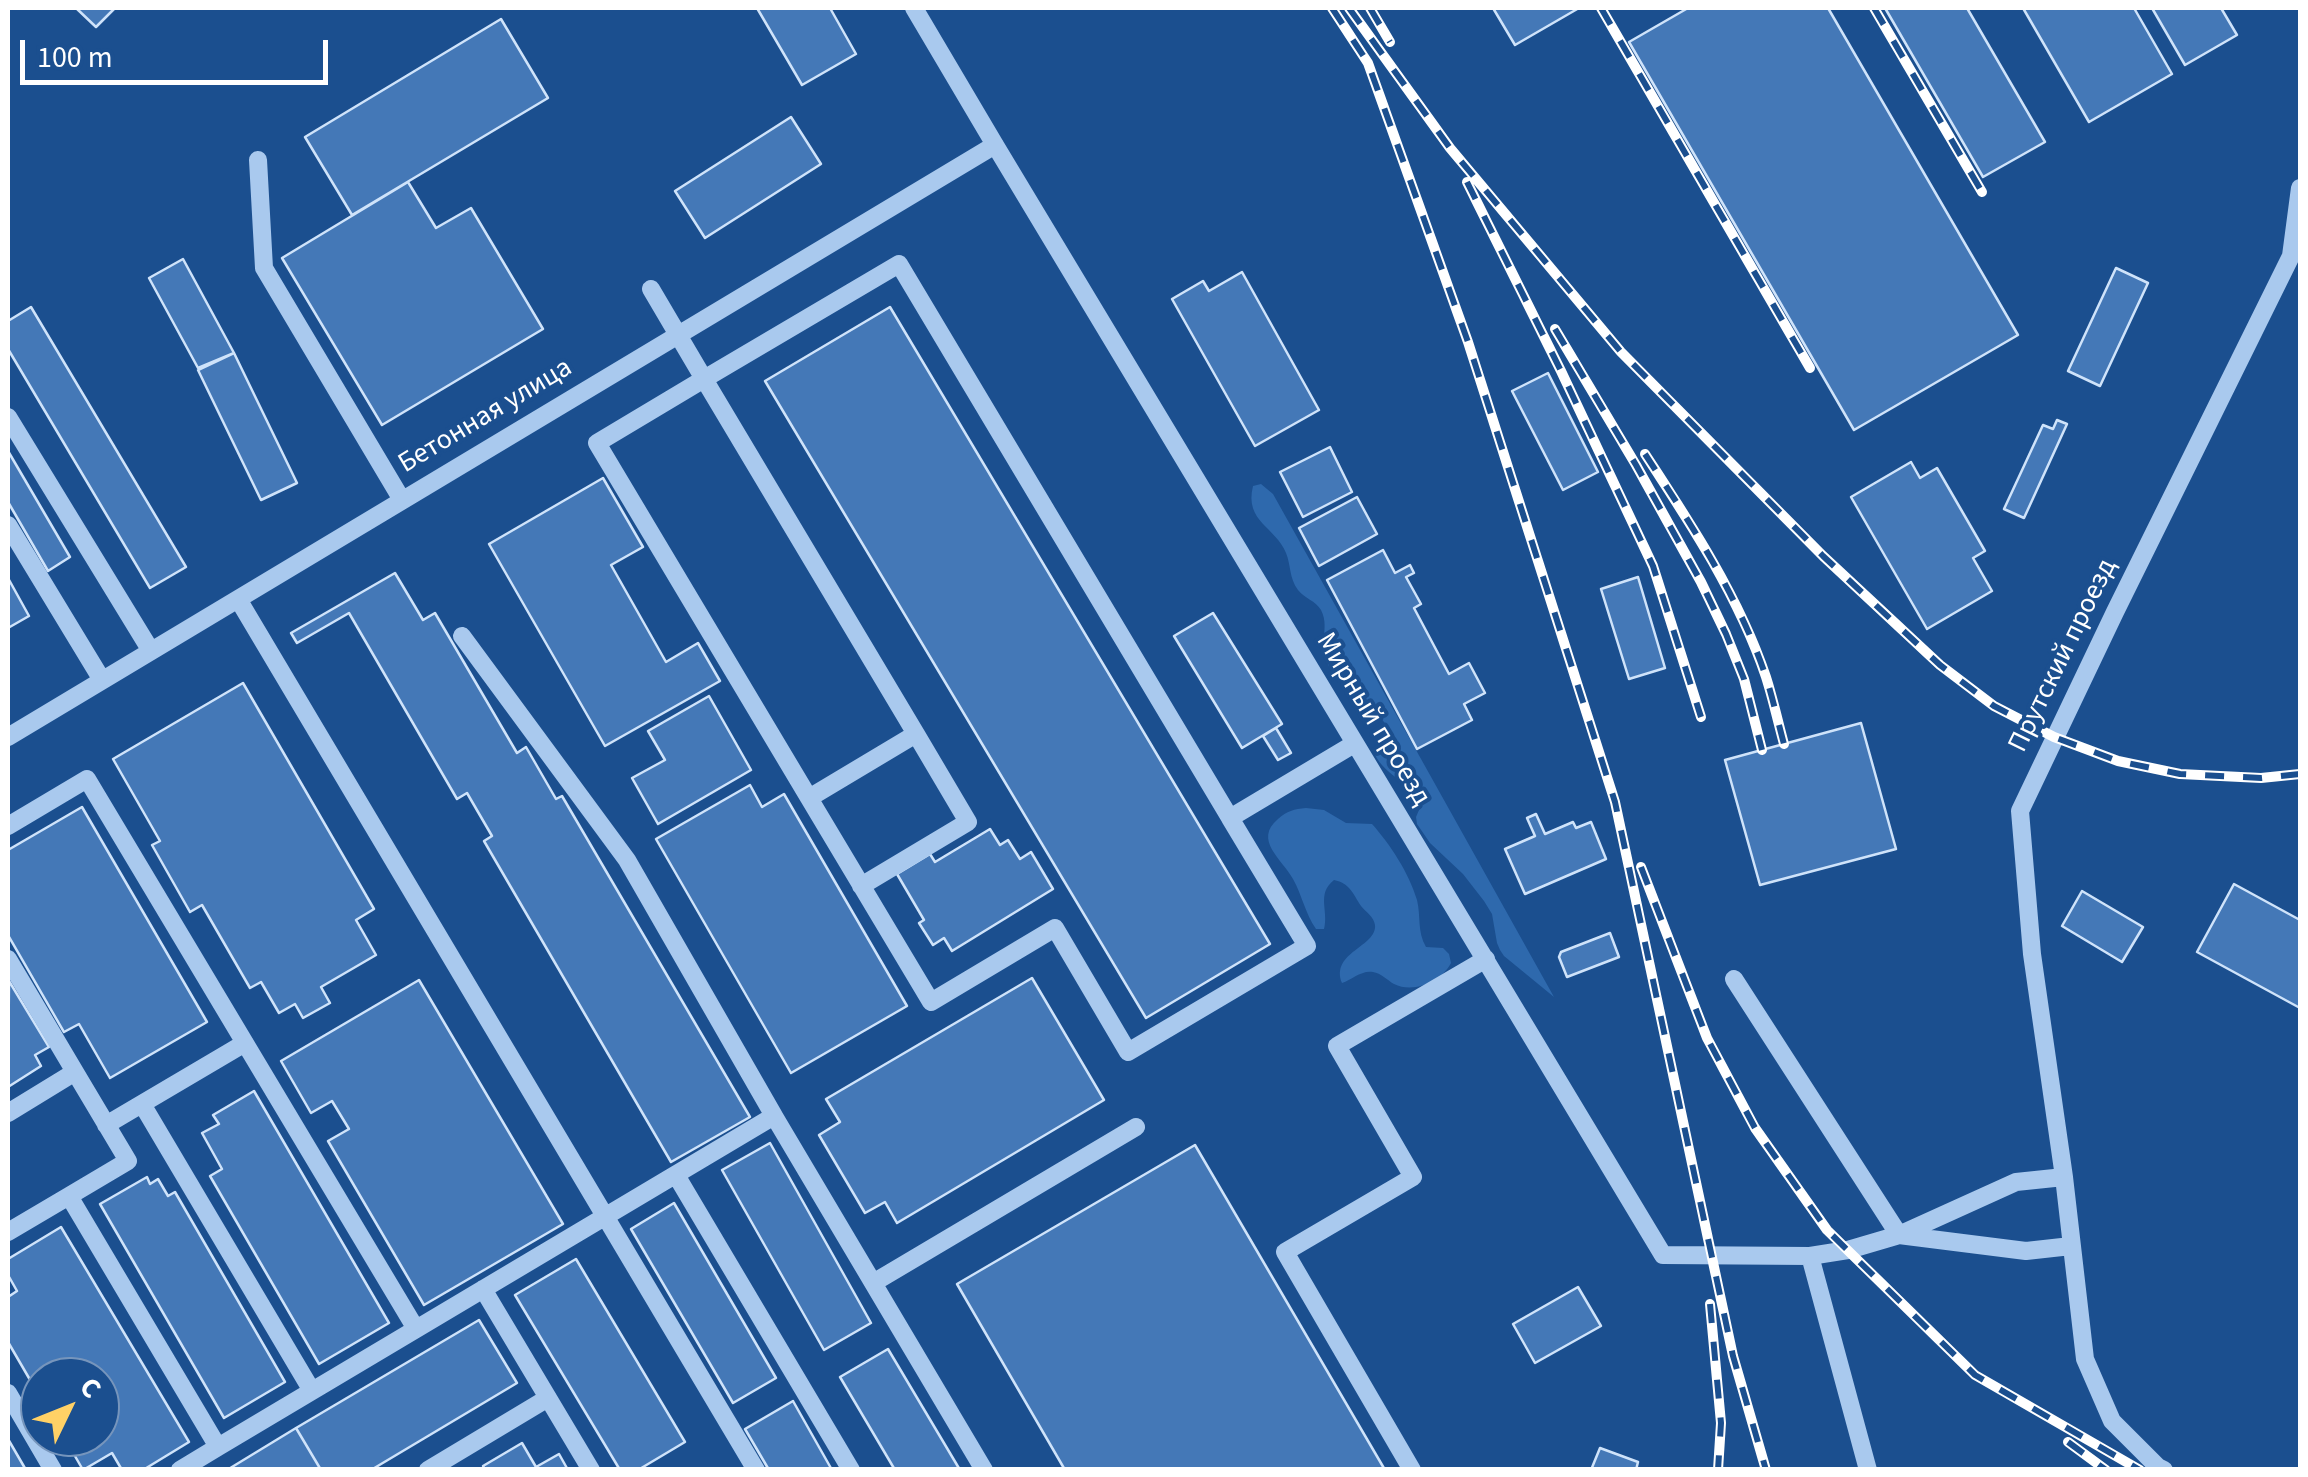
<!DOCTYPE html>
<meta charset="utf-8">
<style>
body{margin:0}
#map{position:relative;width:2308px;height:1477px;overflow:hidden;background:#1b4f8f;font-family:"Source Sans 3",sans-serif}
canvas{display:block}
.frame{position:absolute;inset:0;border:10px solid #fff;pointer-events:none}
.north{position:absolute;left:20px;top:1357px;width:100px;height:100px;box-sizing:border-box;background:#1b4f8f;border:2px solid #7695bc;border-radius:50%;rotate:47deg;font-size:28px;font-weight:700;line-height:40px;text-align:center;color:#fff}
.north::after{content:'';display:block;margin:auto;width:35px;height:45px;background:#ffd166;clip-path:polygon(50% 0,100% 100%,50% 72%,0 100%)}
.scale{position:absolute;left:20px;top:40px;width:308px;height:45px;box-sizing:border-box;border:5px solid #fff;border-top:0;padding-left:12px;font-size:30px;line-height:35px;white-space:nowrap;color:#fff;-webkit-text-stroke:8px #1b4f8f;paint-order:stroke}
</style>
<div id="map">
<canvas width="2308" height="1477"></canvas>
<div class="frame"></div>
<div class="north">С</div>
<div class="scale">100 m</div>
</div>
<script>
const c = document.querySelector('canvas').getContext('2d');
c.lineJoin = 'round';
function fillPath(path, color) { c.fillStyle = color; c.fill(path, 'evenodd'); }
function strokePath(path, color, width, dash) { c.strokeStyle = color; c.lineWidth = width; c.lineCap = dash ? 'butt' : 'round'; c.setLineDash(dash || []); c.stroke(path); }
function write(font, color, halo, rows, align = 'center') {
  c.font = font + ' "Source Sans 3",sans-serif'; c.lineWidth = 8; c.setLineDash([]); c.textBaseline = 'middle'; c.strokeStyle = halo; c.fillStyle = color; for (const [text, x, y, turn = 0] of rows) {
    c.save(); c.translate(x, y); c.rotate((+turn || 0) * Math.PI / 180); c.textAlign = isNaN(turn) ? turn : align; if (halo) c.strokeText(text, 0, 0); c.fillText(text, 0, 0); c.restore();
  }
}
const green = new Path2D(`
 M1261,484L1273,494L1554,997L1504,956L1500,950L1497,943L1492,914L1484,901L1463,874L1430,843L1417,824L1416,817L1422,803C1409,781 1381,774 1373,750L1388,747C1389,745 1391,743 1392,740C1395,723 1347,688 1336,676C1312,649 1332,631 1321,610C1316,601 1304,598 1298,590C1289,578 1291,565 1286,553C1276,527 1244,522 1253,486Z
 M1306,808L1324,810L1346,823L1372,824C1390,844 1409,873 1417,900C1421,916 1417,932 1426,947L1443,948L1449,954L1451,963C1442,981 1414,994 1394,984C1387,980 1381,973 1373,972C1361,970 1352,980 1342,983C1330,952 1377,947 1375,925C1374,917 1366,912 1361,906C1353,894 1350,883 1334,880C1316,894 1329,911 1324,929H1316C1305,913 1302,895 1293,879C1282,859 1253,840 1278,819C1287,811 1294,809 1306,808Z`);
const building = new Path2D(`
 M76,8H115L96,27Z
 M757,8H830L856,54L802,85Z
 M1493,8H1579L1515,45Z
 M1688,8H1828L2018,335L1854,430L1629,42Z
 M1885,8H1967L2045,142L1983,177Z
 M2023,8H2134L2172,74L2089,122Z
 M2152,8H2221L2237,35L2185,65Z
 M501,19L548,98L352,215L305,137Z
 M791,117L821,164L705,238L675,191Z
 M408,182L436,228L471,208L543,329L382,425L282,258Z
 M183,259L234,353L198,368L149,278Z
 M2116,268L2148,283L2100,386L2068,371Z
 M1242,272L1319,410L1255,446L1172,299L1203,281L1209,291Z
 M31,307L186,567L150,588L8,349V321Z
 M890,307L1270,944L1146,1018L765,381Z
 M234,353L297,483L261,500L198,370Z
 M1548,373L1598,472L1563,490L1512,391Z
 M2057,420L2067,424L2024,518L2004,509L2043,425L2053,429Z
 M1330,447L1352,492L1303,517L1280,472Z
 M8,451L70,557L48,571L8,502Z
 M1911,462L1920,478L1937,468L1985,551L1973,558L1992,591L1927,629L1851,497Z
 M603,478L643,547L611,565L666,662L698,643L720,681L605,746L489,544Z
 M1357,497L1377,534L1319,566L1299,528Z
 M1383,550L1395,573L1410,565L1414,573L1406,577L1421,604L1414,608L1449,674L1469,663L1485,693L1464,704L1472,720L1417,749L1327,580Z
 M395,573L423,620L435,613L517,753L526,747L556,799L562,796L750,1117L671,1162L484,841L492,836L467,793L457,799L349,613L297,643L291,633Z
 M1638,577L1665,668L1629,679L1601,589Z
 M8,578L29,616L8,628Z
 M1213,613L1282,724L1242,748L1174,636Z
 M243,683L374,909L356,920L376,955L321,987L330,1003L303,1018L295,1004L279,1013L261,982L250,988L202,905L190,912L152,845L160,841L113,759Z
 M709,696L751,770L658,824L632,778L665,760L648,731Z
 M1861,723L1896,849L1760,885L1725,760Z
 M1276,728L1291,753L1278,760L1263,736Z
 M750,785L762,807L784,794L907,1006L791,1073L656,839Z
 M82,807L207,1022L110,1078L79,1024L64,1032L8,935V850Z
 M1536,814L1545,834L1573,822L1576,828L1591,822L1606,859L1525,894L1505,849L1535,836L1527,818Z
 M990,829L1000,845L1008,840L1020,859L1031,852L1053,889L952,951L944,938L933,945L919,923L924,920L897,874L930,854L935,862Z
 M2234,884L2300,920V1008L2197,952Z
 M2082,891L2143,927L2122,962L2062,926Z
 M1610,933L1619,957L1567,977L1559,957L1561,952Z
 M1032,978L1104,1100L897,1223L885,1202L865,1213L819,1135L840,1122L826,1099Z
 M419,980L563,1224L424,1305L328,1141L349,1129L332,1101L311,1113L281,1061Z
 M9,981L49,1047L35,1055L41,1066L8,1087Z
 M254,1091L389,1323L319,1364L210,1176L222,1169L202,1133L219,1124L213,1115Z
 M770,1143L871,1323L824,1350L722,1170Z
 M1195,1145L1385,1470H1065L957,1284Z
 M147,1177L150,1184L158,1179L168,1196L175,1192L285,1382L224,1418L100,1204Z
 M674,1203L776,1378L733,1403L631,1229Z
 M61,1227L189,1442L143,1470H122L112,1453L83,1470L64,1437H100V1377H40V1397L8,1342V1297L17,1291L8,1275V1259Z
 M576,1259L685,1442L638,1470H620L515,1295Z
 M1578,1287L1601,1326L1535,1363L1513,1324Z
 M479,1320L517,1383L371,1470H321L296,1428Z
 M888,1349L960,1470H895L840,1377Z
 M793,1401L832,1470H769L745,1429Z
 M296,1428L321,1470H227Z
 M8,1439L26,1470H8Z
 M522,1443L536,1467L559,1454L568,1470H485L483,1466Z
 M1600,1448L1638,1462L1636,1470H1591Z`);
const minor = new Path2D(`
 M914,8L995,145L1663,1255L1810,1256L1848,1250L1899,1235L1734,979
 M258,160L264,268L402,500
 M651,289L704,379L597,443L809,798
 M8,417L151,651
 M8,525L102,680
 M238,599L756,1470
 M462,636L627,860L774,1116
 M8,737L995,145
 M1230,818L1307,946L1128,1052L1055,928L931,1002L809,798L916,734L704,379L899,264L1230,818L1354,744
 M8,826L87,779L416,1329
 M861,886L968,822L916,734
 M8,959L75,1072L8,1113
 M142,1104L312,1391
 M106,1125L245,1043
 M676,1175L851,1470
 M2064,1177L2016,1182L1899,1235L2026,1251L2071,1246
 M69,1196L128,1161L75,1072
 M8,1232L69,1196L218,1447L180,1470
 M1810,1256L1868,1470
 M873,1283L1136,1127
 M483,1289L591,1470
 M8,1393L53,1470
 M218,1447L774,1116L984,1470
 M428,1470L548,1398
 M1412,1470L1285,1252L1413,1177L1337,1046L1486,959
 M2164,1470L2158,1467L2112,1421L2085,1359L2064,1177L2032,954L2020,811L2115,612L2291,256L2300,188`);
const rail = new Path2D(`
 M1332,8L1368,63L1468,342L1615,802L1733,1356L1766,1470
 M1349,8L1450,148L1621,352L1823,556L1940,665L1994,706L2054,737L2118,761L2180,774L2261,778L2300,774
 M1370,8L1390,42
 M1601,8L1810,368
 M1874,8L1982,192
 M1467,182L1561,371L1653,566L1701,717
 M1555,329L1636,465L1701,582L1726,634L1744,679L1762,750
 M1645,454C1691,524 1739,597 1766,677C1773,699 1778,722 1784,744
 M1641,867L1707,1038L1755,1128L1827,1230L1975,1375L2140,1470
 M1710,1304L1721,1423L1718,1470
 M2068,1442L2106,1470`);
const streetNames = [
 ["Бетонная улица",486,417,-31],
 ["Прутский проезд",2064,656,-64],
 ["Мирный проезд",1372,720,59]
];
fillPath(green, '#2e69ad');
fillPath(building, '#4478b7');
strokePath(building, '#cfe3fa', 2.5);
strokePath(minor, '#a9c9ee', 18);
strokePath(rail, '#fff', 10);
strokePath(rail, '#1b4f8f', 6, [19]);
write('28px', '#fff', '#1b4f8f', streetNames);
</script>
